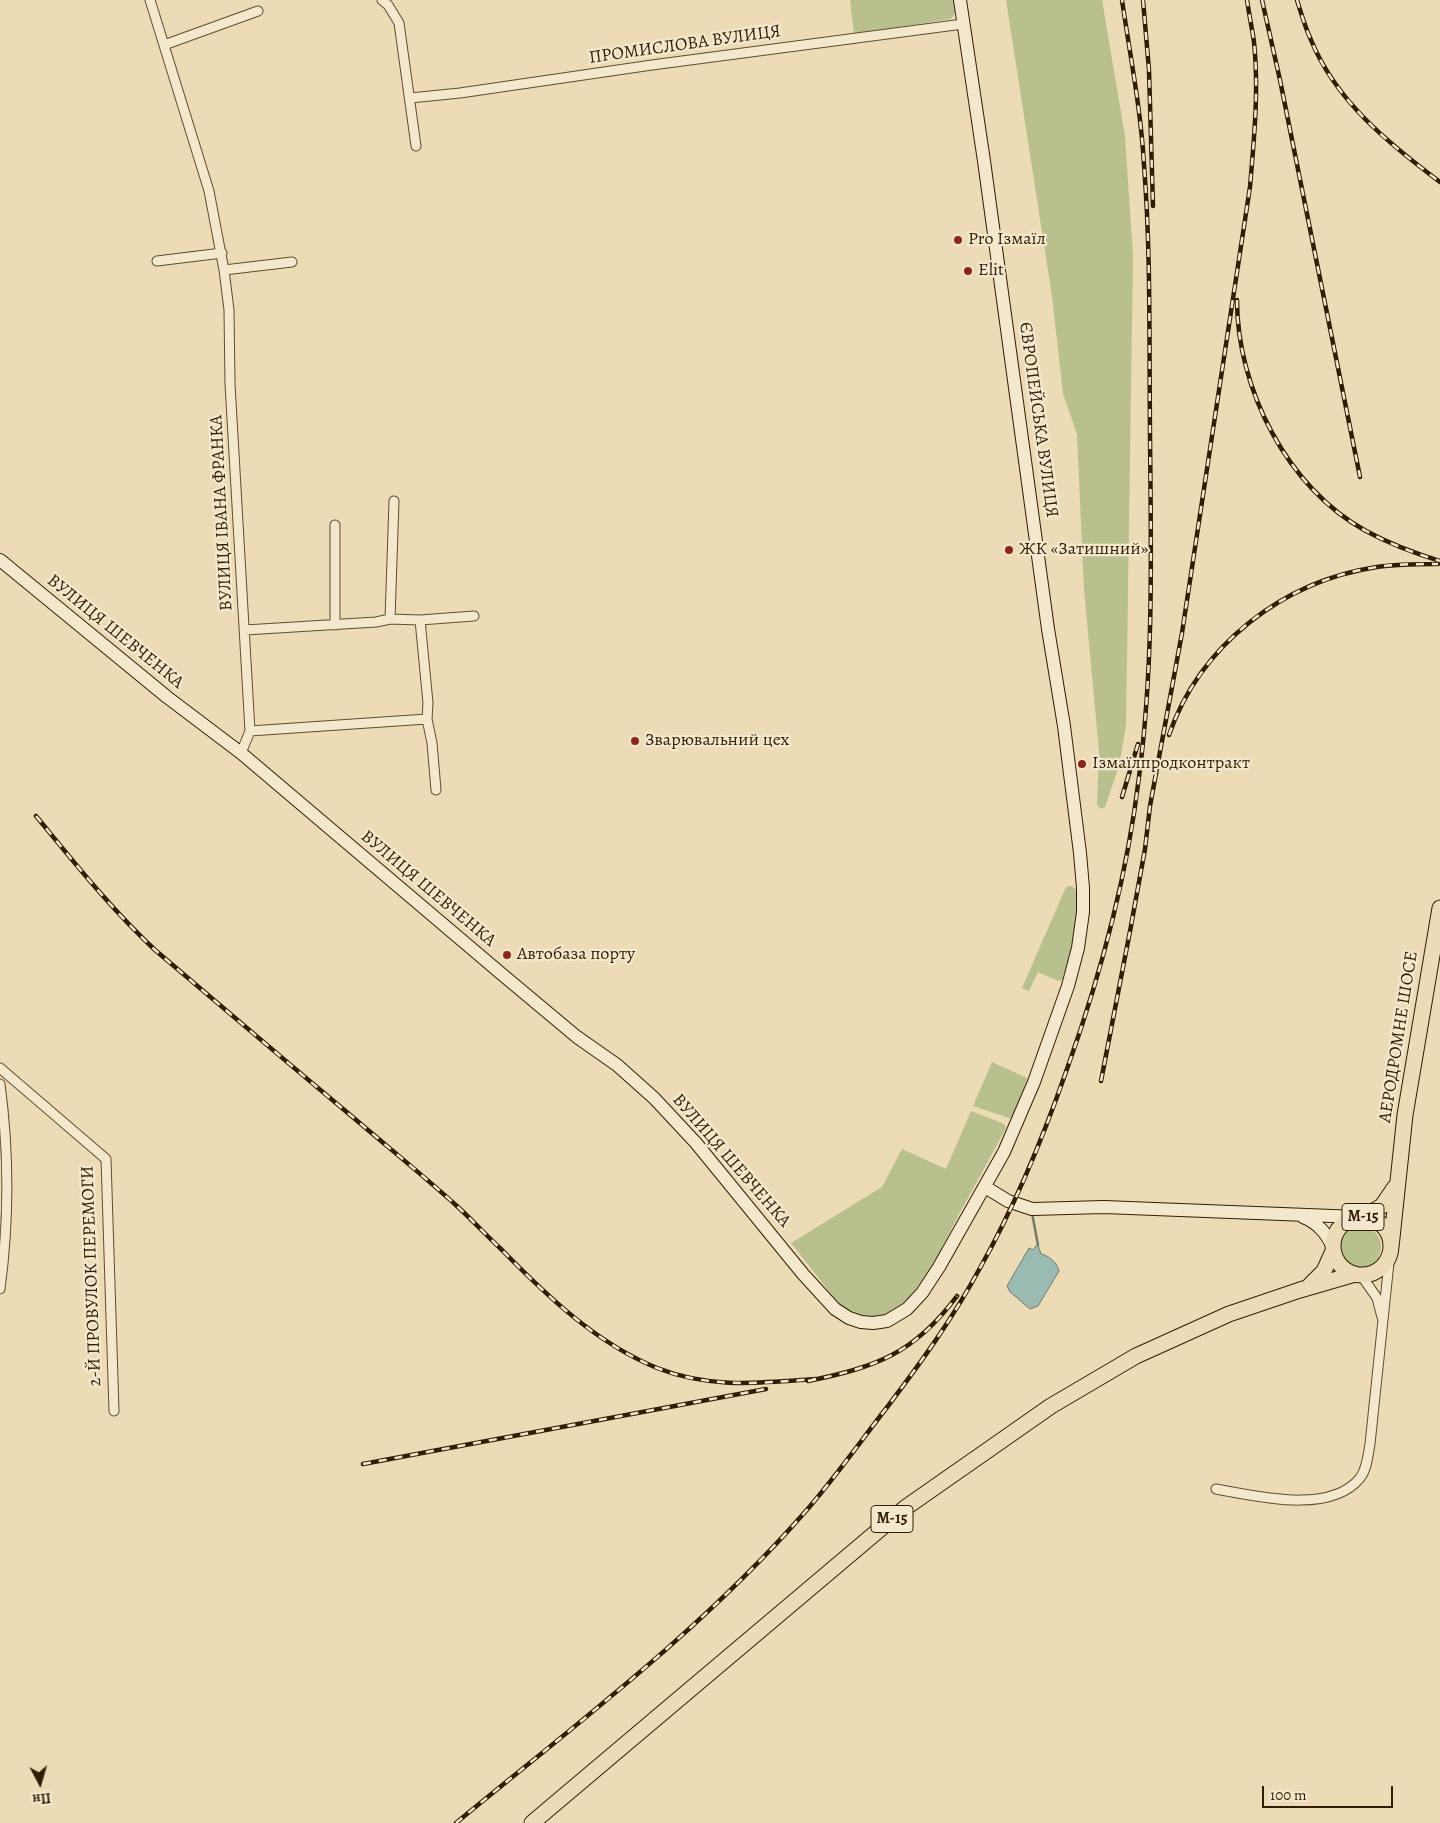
<!DOCTYPE html>
<meta charset="utf-8">
<style>
body{margin:0}
#map{position:relative;width:1440px;height:1823px;overflow:hidden;background:#ecdbb4;font-family:Alegreya,serif}
canvas{display:block}
.north{position:absolute;left:15px;top:1758px;width:50px;height:50px;-webkit-text-stroke:4px #f3e8ce;paint-order:stroke;rotate:174deg;font-size:14px;font-weight:700;line-height:20px;text-align:center;color:#321d04}
.north::after{content:'';display:block;margin:auto;width:18px;height:22px;background:#321d04;clip-path:polygon(50% 0,100% 100%,50% 72%,0 100%)}
.scale{position:absolute;left:1262px;top:1786px;width:131px;height:22px;box-sizing:border-box;border:2px solid #321d04;border-top:0;padding-left:6px;font-size:15px;line-height:18px;white-space:nowrap;color:#321d04;-webkit-text-stroke:4px #f3e8ce;paint-order:stroke}
</style>
<div id="map">
<canvas width="1440" height="1823"></canvas>
<div class="north">Пн</div>
<div class="scale">100 m</div>
</div>
<script>
const c = document.querySelector('canvas').getContext('2d');
c.lineJoin = 'round';
function fillPath(path, color) { c.fillStyle = color; c.fill(path, 'evenodd'); }
function strokePath(path, color, width, dash) { c.strokeStyle = color; c.lineWidth = width; c.lineCap = dash ? 'butt' : 'round'; c.setLineDash(dash || []); c.stroke(path); }
function write(font, color, halo, rows, align = 'center') {
  c.font = font + ' Alegreya,serif'; c.lineWidth = 4.5; c.setLineDash([]); c.textBaseline = 'middle'; c.strokeStyle = halo; c.fillStyle = color; for (const [text, x, y, turn = 0] of rows) {
    c.save(); c.translate(x, y); c.rotate((+turn || 0) * Math.PI / 180); c.textAlign = isNaN(turn) ? turn : align; if (halo) c.strokeText(text, 0, 0); c.fillText(text, 0, 0); c.restore();
  }
}
const green = new Path2D(`
 M850,0H954L956,12L951,19L854,34Z
 M1006,0H1102L1125,136L1133,256L1126,726L1119,766L1105,807L1101,809L1097,805L1099,751L1084,590L1077,434L1063,394L1052,296Z
 M1070,886L1073,887L1076,890C1079,921 1072,950 1062,980L1058,981L1038,972L1029,991L1022,988L1066,887Z
 M992,1062L1027,1078L1026,1082L1012,1117L1009,1118L973,1106Z
 M971,1111L1004,1124L1006,1128C992,1154 978,1180 964,1205C945,1238 920,1304 881,1316C865,1321 851,1313 839,1304L791,1243L882,1187L902,1149L946,1169Z
 M1341 1247a20 20 0 1 1 40 0a20 20 0 1 1-40 0Z`);
const water = new Path2D(`
 M1038,1245L1041,1254C1049,1256 1057,1262 1059,1271L1038,1306L1030,1309L1010,1292L1007,1286L1029,1248L1033,1250L1036,1246Z`);
const stream = new Path2D(`
 M1032,1213L1038,1245`);
const minor = new Path2D(`
 M150,0L209,191L224,270L229,310L230,384L250,731L241,753
 M382,0L388,5L399,23L416,146
 M164,45L258,11
 M410,98L460,93L652,65L963,24
 M157,261L222,253
 M224,270L292,262
 M335,525V625
 M390,619L394,501
 M420,620L428,703L427,719L432,743L436,790
 M245,630L376,622L390,619L420,620L474,616
 M250,731L427,719
 M0,1068L106,1159L114,1411
 M0,1084C9,1151 9,1222 0,1289
 M1361,1275L1377,1298L1382,1317
 M1216,1489C1256,1496 1330,1515 1360,1478C1367,1469 1368,1455 1370,1444L1390,1253`);
const secondary = new Path2D(`
 M0,560L167,697L241,753L504,976L577,1037L617,1065L654,1098L696,1143L803,1274L835,1309L849,1318L861,1322L873,1323L887,1321L907,1309L922,1293L939,1267L1004,1152L1034,1082L1068,986L1078,948L1083,912V888L1080,853L1064,726L1048,629L984,161L960,0
 M985,1187L1008,1201L1032,1209L1104,1207L1358,1217
 M1303,1217C1318,1223 1326,1233 1333,1247`);
const trunk = new Path2D(`
 M1333 1246a29 29 0 1 1 58 0a29 29 0 1 1-58 0Z
 M1363,1217L1382,1206L1395,1187
 M1391,1247L1405,1115L1440,908
 M1310,1285L1324,1271L1333,1251
 M532,1823L905,1508L1051,1406L1136,1356L1229,1314L1300,1290L1355,1274`);
const rail = new Path2D(`
 M1143,0L1149,70L1153,206
 M1262,0L1280,80L1360,477
 M1297,0C1301,13 1305,27 1311,40C1336,101 1388,143 1440,182
 M1237,300C1237,388 1287,488 1366,531C1390,544 1414,553 1440,561
 M1169,735C1200,645 1283,581 1377,567C1397,564 1417,564 1438,564
 M1122,797L1138,744
 M36,816C74,862 111,909 155,950C222,1007 288,1063 355,1119C389,1148 425,1177 458,1207C473,1221 487,1236 502,1250C547,1296 596,1343 657,1368C711,1389 759,1383 815,1379
 M1101,1081L1131,926L1145,849L1150,806L1182,633L1250,187C1254,139 1259,90 1254,42C1252,28 1249,14 1247,0
 M808,1381C876,1367 914,1354 957,1296
 M363,1464L766,1389
 M456,1823C576,1724 702,1630 805,1512C834,1479 860,1442 888,1406C922,1361 953,1318 980,1268C1016,1204 1043,1138 1067,1069C1101,974 1127,877 1139,777C1154,663 1151,549 1150,435C1149,345 1151,254 1144,165C1141,110 1130,55 1122,0`);
const markers = [
 [958,240,5,"#8f2418"],
 [968,271,5,"#8f2418"],
 [1009,550,5,"#8f2418"],
 [635,741,5,"#8f2418"],
 [1082,764,5,"#8f2418"],
 [507,955,5,"#8f2418"]
];
const shields = [
 [1363,1217,42],
 [892,1519,42]
];
const shieldNames = [
 ["М-15",1363,1217],
 ["М-15",892,1519]
];
const streetNames = [
 ["ПРОМИСЛОВА ВУЛИЦЯ",685,45,-8],
 ["ЄВРОПЕЙСЬКА ВУЛИЦЯ",1038,420,82],
 ["ВУЛИЦЯ ІВАНА ФРАНКА",222,513,-93],
 ["ВУЛИЦЯ ШЕВЧЕНКА",115,632,39],
 ["ВУЛИЦЯ ШЕВЧЕНКА",428,889,40],
 ["АЕРОДРОМНЕ ШОСЕ",1399,1037,-81],
 ["ВУЛИЦЯ ШЕВЧЕНКА",731,1161,49],
 ["2-Й ПРОВУЛОК ПЕРЕМОГИ",92,1276,-92]
];
const poiNames = [
 ["Pro Ізмаїл",968,240],
 ["Elit",978,271],
 ["ЖК «Затишний»",1019,550],
 ["Зварювальний цех",645,741],
 ["Ізмаїлпродконтракт",1092,764],
 ["Автобаза порту",517,955]
];
fillPath(green, '#b8c08d');
fillPath(water, '#99bbb1');
strokePath(water, '#707c6c', 1);
strokePath(stream, '#707c6c', 2.5);
strokePath(minor, '#604c30', 11);
strokePath(secondary, '#321d04', 14);
strokePath(trunk, '#321d04', 17);
strokePath(minor, '#f3e8ce', 9);
strokePath(secondary, '#f3e8ce', 12);
strokePath(trunk, '#ecdbb4', 15);
strokePath(rail, '#321d04', 4.5);
strokePath(rail, '#f3e8ce', 2.5, [8]);
for (const [x, y, r, color] of markers) { const dot = new Path2D(); dot.arc(x, y, r, 0, 2 * Math.PI); c.fillStyle = color; c.fill(dot); strokePath(dot, '#f3e8ce', 2); }
for (const [x, y, w] of shields) { const box = new Path2D(); box.roundRect(x - w / 2, y - 13.5, w, 27, 4); c.fillStyle = '#f3e8ce'; c.fill(box); strokePath(box, '#321d04', 1); }
write('bold 16px', '#321d04', null, shieldNames);
write('18px', '#321d04', '#f3e8ce', streetNames);
write('18px', '#321d04', '#f3e8ce', poiNames, 'left');
</script>
